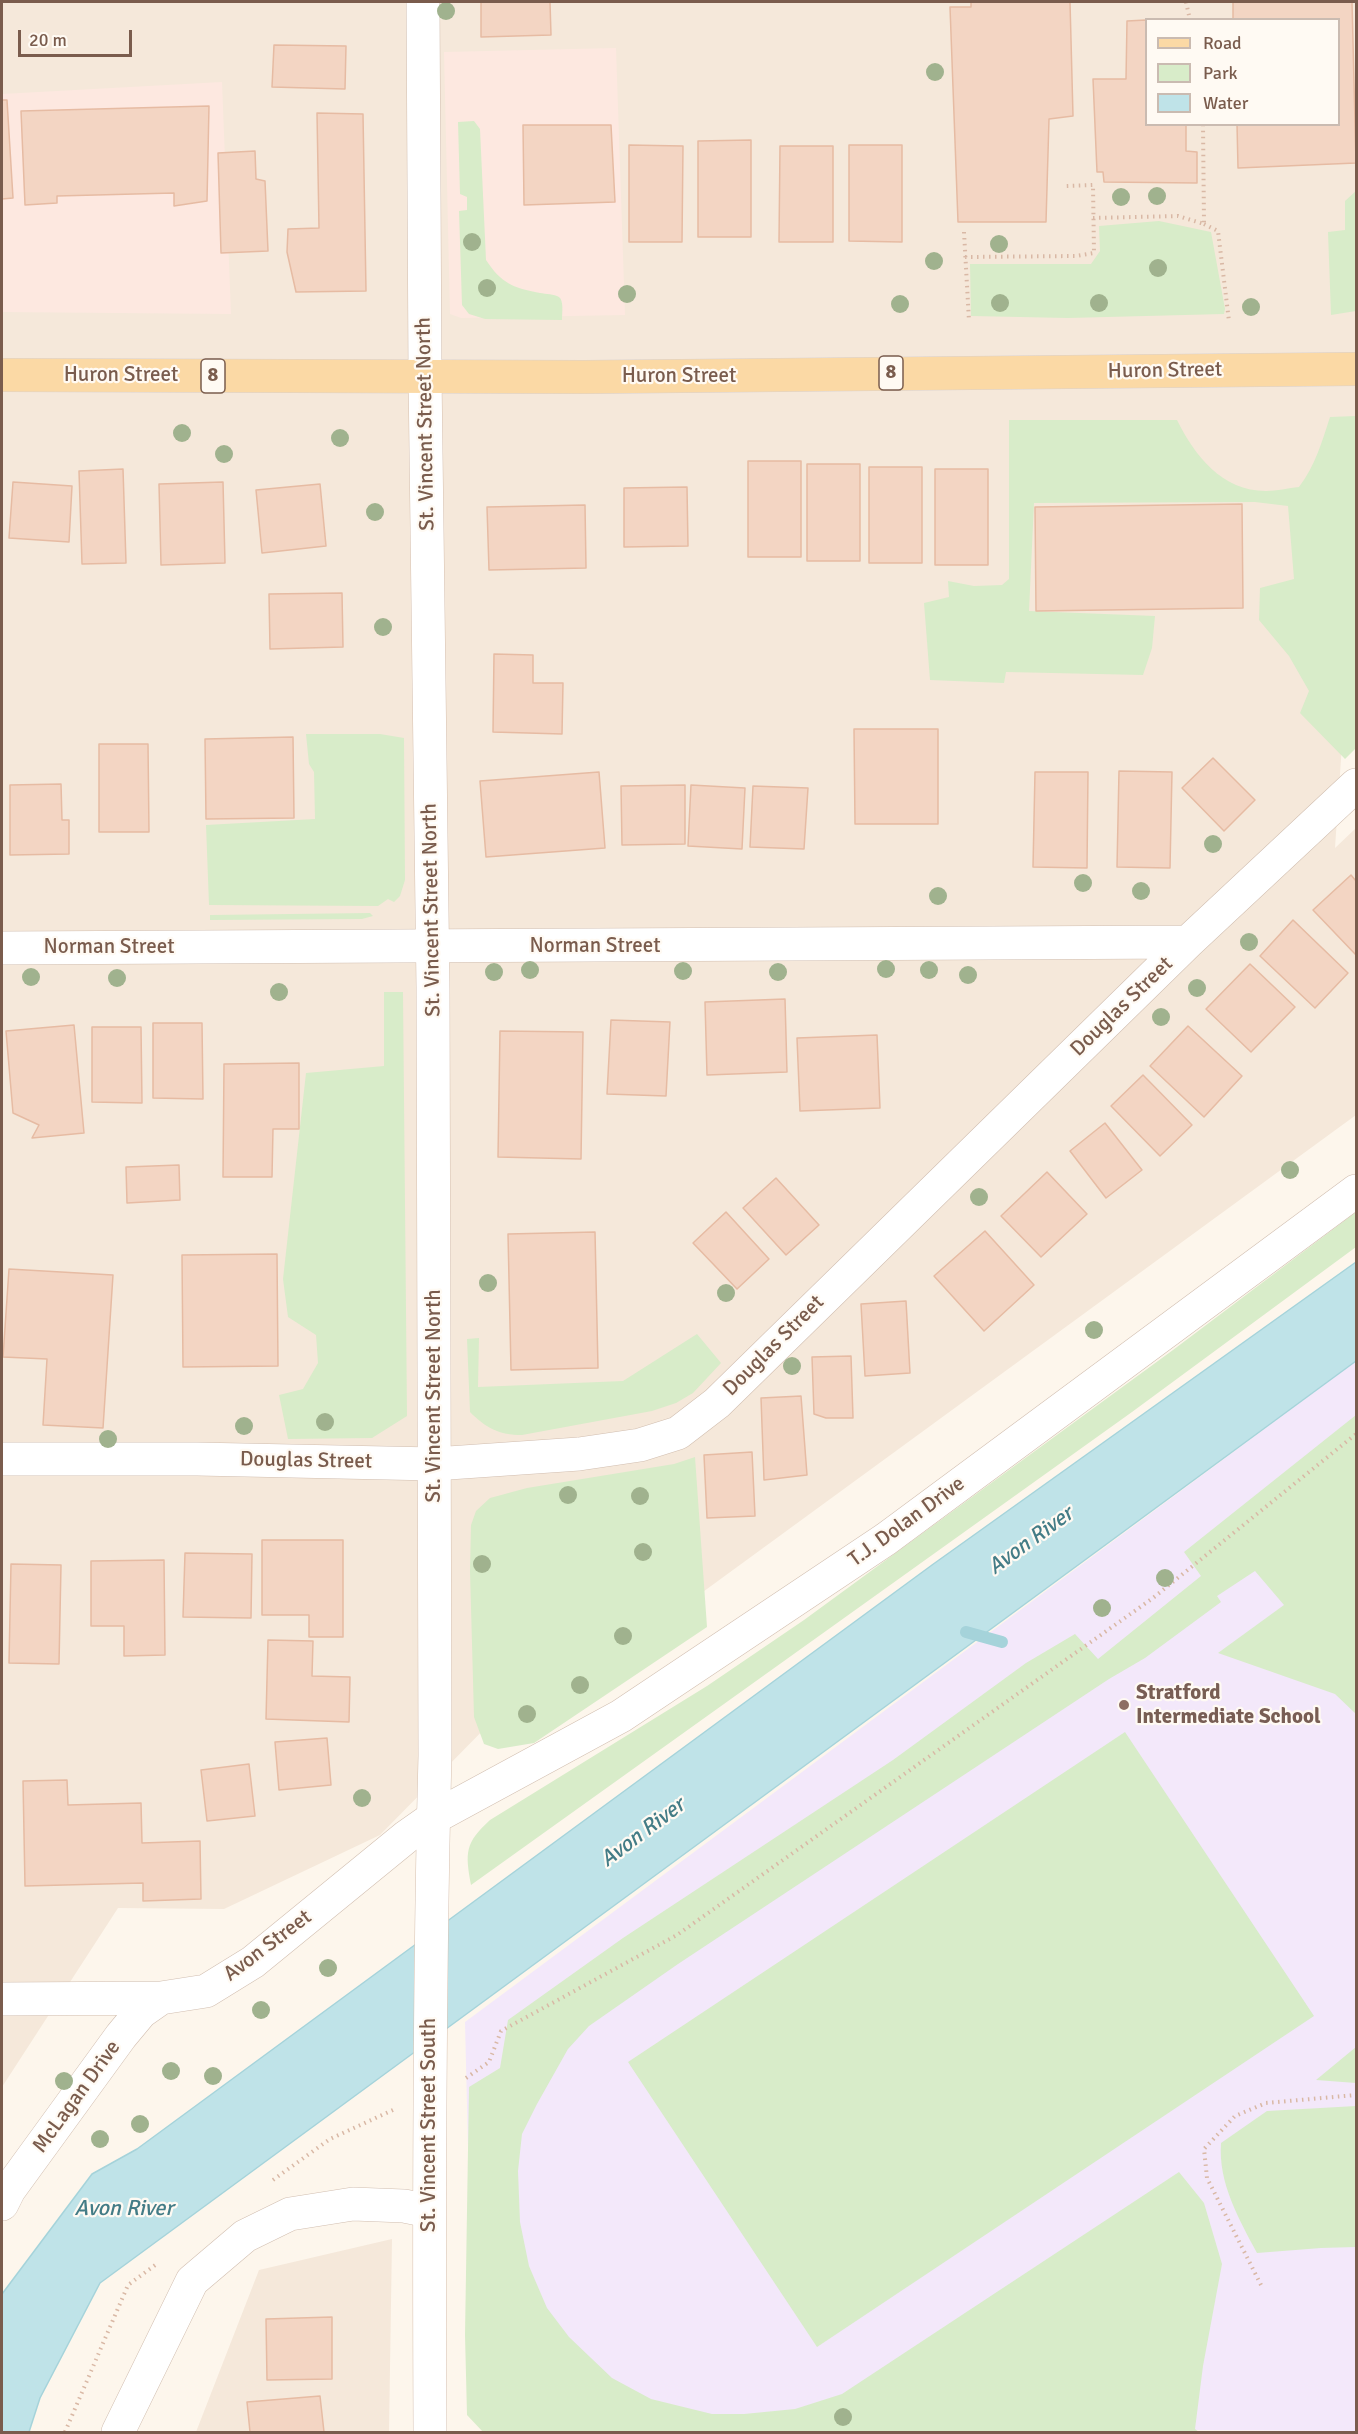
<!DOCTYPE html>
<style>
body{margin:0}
#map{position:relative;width:1358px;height:2434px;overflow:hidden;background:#fdf6ec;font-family:Signika,sans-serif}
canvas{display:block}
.frame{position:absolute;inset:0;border:3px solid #7a5c4d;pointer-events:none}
.legend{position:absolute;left:1145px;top:18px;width:195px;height:108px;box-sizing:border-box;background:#fffaf3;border:2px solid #cabbb1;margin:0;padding:8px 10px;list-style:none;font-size:18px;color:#7a5c4d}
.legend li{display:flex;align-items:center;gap:12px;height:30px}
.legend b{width:30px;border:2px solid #cabbb1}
.scale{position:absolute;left:18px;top:30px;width:114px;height:27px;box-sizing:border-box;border:3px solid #7a5c4d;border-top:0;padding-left:8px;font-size:18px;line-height:21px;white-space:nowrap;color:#7a5c4d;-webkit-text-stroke:4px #fffaf3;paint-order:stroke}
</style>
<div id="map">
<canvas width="1358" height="2434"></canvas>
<div class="frame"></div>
<ul class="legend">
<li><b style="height:8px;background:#fbd9a5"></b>Road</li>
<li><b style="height:16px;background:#d8ecc9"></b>Park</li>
<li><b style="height:16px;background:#bfe3e8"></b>Water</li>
</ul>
<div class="scale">20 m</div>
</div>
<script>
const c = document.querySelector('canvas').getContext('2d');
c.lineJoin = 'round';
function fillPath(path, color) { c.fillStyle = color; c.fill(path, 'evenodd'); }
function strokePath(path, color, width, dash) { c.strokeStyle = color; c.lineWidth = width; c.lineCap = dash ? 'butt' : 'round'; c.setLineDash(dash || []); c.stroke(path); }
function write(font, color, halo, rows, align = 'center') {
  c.font = font + ' Signika,sans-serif'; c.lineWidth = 4.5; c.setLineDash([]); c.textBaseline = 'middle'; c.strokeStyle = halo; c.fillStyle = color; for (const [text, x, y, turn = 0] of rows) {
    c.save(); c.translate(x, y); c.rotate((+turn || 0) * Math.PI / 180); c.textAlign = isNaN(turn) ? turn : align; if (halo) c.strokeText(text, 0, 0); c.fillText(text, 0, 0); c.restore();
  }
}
const residential = new Path2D(`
 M2,2H1356V537L1335,848L1356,828V1115L633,1643L500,1713L380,1835L224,1909L118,1908L2,2087ZM1146,20H1338V124H1146Z
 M392,2239L389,2432H196L259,2270Z`);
const commercial = new Path2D(`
 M616,48L625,315L461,318L450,314L444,52Z
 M222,82L231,314L2,312V94Z`);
const education = new Path2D(`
 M1356,1361V2431L506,2426L474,2399L465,2022Z`);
const green = new Path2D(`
 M474,121L480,129L486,260C501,283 513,288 540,293C546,294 554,294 559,297C564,301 562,313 562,320L485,319L469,314L462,305L459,211L467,210V197L460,194L458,122Z
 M1356,191V311L1331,315L1328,232L1345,230V201Z
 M1159,221L1211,232L1225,309L1224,314L1068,318L971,316L970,264H1091L1100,251L1099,226Z
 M1356,416V748L1345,759L1300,713L1309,691L1289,656L1259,620L1260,588L1294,579L1288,506L1255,502L1034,503L1029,611L1155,616L1152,648L1143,675L1006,672L1004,683L930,680L924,603L949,597L948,581L974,586L1002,585L1009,579V420H1177C1195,456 1222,491 1266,491C1277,491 1288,488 1299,487C1315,466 1322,442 1330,417Z
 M306,734H380L404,738L405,880L400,896L394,902L388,899L378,906L209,905L206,825L315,819L314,772L309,764Z
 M370,913L373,916L362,919L210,920V915Z
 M384,992H403L407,1416L372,1438L288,1439L279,1395L303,1389L318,1363L316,1335L288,1317L283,1279L306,1073L384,1066Z
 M1356,1212V1247L1132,1412L471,1885C465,1852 465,1843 490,1820L707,1686L804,1620L1173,1350Z
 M697,1334L721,1363L693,1393L676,1403L652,1411L522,1435C499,1435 486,1428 470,1412L467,1339L479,1338L478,1387L623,1381Z
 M1356,1415V1714L1335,1694L1218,1653L1284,1605L1255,1571L1217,1596L1221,1602L1145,1658L1109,1679L678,1964L589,2026L568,2049L537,2104L522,2134L518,2171L520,2222L529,2266L547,2308L569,2337L612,2378L651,2399L712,2414H744L795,2409L842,2394L1179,2172L1204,2203L1222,2264L1203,2366L1195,2429L1199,2432H483L467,2415L465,2335L469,2087L500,2068L508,2020L623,1938L893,1760L1026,1663L1075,1634L1098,1659L1201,1576L1184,1552Z
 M695,1457L707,1627L534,1743L498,1749L484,1744L474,1717L470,1571L471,1525L476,1511L490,1498L527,1488L674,1464Z
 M1125,1732L1314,2016L817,2347L628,2062Z
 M1356,2047V2083L1316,2080Z
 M1356,2106V2247L1321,2248L1257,2253C1239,2219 1218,2183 1221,2143L1267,2111Z`);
const water = new Path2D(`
 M1356,1262V1361L100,2283L40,2398L29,2432H2V2294L92,2174L137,2149L932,1565Z`);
const stream = new Path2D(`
 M966,1632L1002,1642`);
const building = new Path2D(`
 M481,2H550L551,35L481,37Z
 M971,2H1070L1073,116L1049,119L1046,222H958L950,7H971Z
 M1233,2H1352L1356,163L1238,168L1237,124H1338V20H1233Z
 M1146,20V124H1186V151L1197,152V183L1104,182L1103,172H1097L1093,79H1126L1127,21Z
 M274,45L346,46L345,89L272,87Z
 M2,100H7L13,198L2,199Z
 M209,106L207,201L174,206V193L57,196V203L25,205L21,111Z
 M317,113L363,114L366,291L296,292L287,252L288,229L319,228Z
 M523,125H611L615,202L524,205Z
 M751,140V237H698V141Z
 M629,145L683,146L682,242H629Z
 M849,145H902V242L849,241Z
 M780,146H833V242H779Z
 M255,151L256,179L265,181L268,251L221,253L218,153Z
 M748,461H801V557H748Z
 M807,464H860V561H807Z
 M869,467H922V563H869Z
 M123,469L126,563L82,564L79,471Z
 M935,469H988V565H935Z
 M13,482L72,486L69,542L9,538Z
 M223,482L225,563L161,565L159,484Z
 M320,484L326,546L262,553L256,490Z
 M687,487L688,546L624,547V488Z
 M1242,504L1243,608L1036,611L1035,507Z
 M585,505L586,568L489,570L487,507Z
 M342,593L343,647L270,649L269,594Z
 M494,654L533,655V683H563L562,734L493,732Z
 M854,729H938V824H855Z
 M293,737L294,818L206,819L205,739Z
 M99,744H148L149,832H99Z
 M1213,758L1255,800L1224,831L1182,788Z
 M1119,771L1172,772L1170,868L1117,867Z
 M599,772L605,848L486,857L480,781Z
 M1035,772H1088L1087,868L1033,867Z
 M61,784L62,820H69V854L10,855V785Z
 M685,785V844L622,845L621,786Z
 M691,785L745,788L742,849L688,846Z
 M753,786L808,788L804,849L750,847Z
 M1351,875L1356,881V955L1313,910Z
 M1293,920L1348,973L1315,1008L1260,956Z
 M1250,964L1295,1007L1251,1052L1206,1009Z
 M785,999L787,1072L707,1075L705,1002Z
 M611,1020L670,1022L666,1096L607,1094Z
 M153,1023H202L203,1099L153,1098Z
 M74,1025L84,1133L32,1138L39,1125L13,1113L6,1031Z
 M1188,1026L1242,1076L1204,1117L1150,1066Z
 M92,1027H141L142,1103L92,1102Z
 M500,1031L583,1032L581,1159L498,1157Z
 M877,1035L880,1108L800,1111L797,1038Z
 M299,1063V1129H273L272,1177H223L224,1064Z
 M1143,1075L1192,1125L1160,1156L1111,1106Z
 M1105,1123L1142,1170L1106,1198L1070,1151Z
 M179,1165L180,1200L127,1203L126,1167Z
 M1047,1172L1087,1214L1041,1257L1001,1216Z
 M776,1178L819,1225L786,1255L743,1208Z
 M726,1212L769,1259L737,1289L693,1243Z
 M985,1231L1034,1285L984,1331L934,1276Z
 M595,1232L598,1368L511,1370L508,1234Z
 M277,1254L278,1366L183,1367L182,1255Z
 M9,1269L113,1275L103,1428L43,1425L47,1359L3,1357Z
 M906,1301L910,1373L865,1376L861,1304Z
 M851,1356L853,1418H826L814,1414L812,1357Z
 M801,1396L807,1475L764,1480L761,1398Z
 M752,1452L755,1516L707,1518L704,1455Z
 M262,1540H343V1637H309V1615H262Z
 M185,1553L252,1554L251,1618L183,1617Z
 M164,1560L165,1655L124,1656V1626H91V1561Z
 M11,1564L61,1565L59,1664L9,1663Z
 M268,1640L313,1641L312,1676L350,1677L349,1722L266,1719Z
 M327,1738L331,1785L279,1790L275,1742Z
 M249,1764L255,1816L207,1821L201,1770Z
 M67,1780L68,1805L141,1803L142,1843L200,1841L201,1899L143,1901V1883L25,1886L23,1781Z
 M332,2317V2379L267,2380L266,2319Z
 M320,2396L324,2432H250L247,2402Z`);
const path = new Path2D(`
 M1186,2L1190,20
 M1093,218L1178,216L1204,224L1203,124
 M1204,224L1218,231L1229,321
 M964,232L969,321
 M965,257L1076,256L1094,253L1093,185L1065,186
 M466,2078L489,2062L501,2031L677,1935L1153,1598L1356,1434
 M273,2180L330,2139L393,2110
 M1261,2285L1207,2178L1204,2149L1235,2116L1266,2103L1356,2095
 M65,2432L128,2285L158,2263`);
const street = new Path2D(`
 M423,2L425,375
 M2,948L1188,942
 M2,1459H197L434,1464L579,1454L640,1445L678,1433L717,1403L1188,942L1356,785
 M2,1999L161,1998L206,1991L253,1962L406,1837L433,1818L621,1716L886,1539L1356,1191
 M2,2204L9,2190L121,2036L141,2012L161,1998
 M118,2432L192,2281L245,2236L290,2214L353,2204L404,2206L429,2211`);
const secondary = new Path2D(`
 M425,375L433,987L435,1756C429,1982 429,2207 430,2432`);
const primary = new Path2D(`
 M2,375L585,377L1356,369`);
const trees = [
 [446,11],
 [935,72],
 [1157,196],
 [1121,197],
 [472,242],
 [999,244],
 [934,261],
 [1158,268],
 [487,288],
 [627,294],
 [1000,303],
 [1099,303],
 [900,304],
 [1251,307],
 [182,433],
 [340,438],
 [224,454],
 [375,512],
 [383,627],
 [1213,844],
 [1083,883],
 [1141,891],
 [938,896],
 [1249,942],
 [886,969],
 [530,970],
 [929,970],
 [683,971],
 [494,972],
 [778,972],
 [968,975],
 [31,977],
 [117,978],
 [1197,988],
 [279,992],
 [1161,1017],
 [1290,1170],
 [979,1197],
 [488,1283],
 [726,1293],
 [1094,1330],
 [792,1366],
 [325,1422],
 [244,1426],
 [108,1439],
 [568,1495],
 [640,1496],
 [643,1552],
 [482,1564],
 [1165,1578],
 [1102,1608],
 [623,1636],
 [580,1685],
 [527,1714],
 [362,1798],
 [328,1968],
 [261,2010],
 [171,2071],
 [213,2076],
 [64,2081],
 [140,2124],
 [100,2139],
 [843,2417]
];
const markers = [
 [1124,1705,6,"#8d6e63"]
];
const shields = [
 [891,373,24],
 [213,376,24]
];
const shieldNames = [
 ["8",891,373],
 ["8",213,376]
];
const streetNames = [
 ["Huron Street",1165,371,-1],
 ["Huron Street",121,375],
 ["Huron Street",679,376],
 ["St. Vincent Street North",426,424,-91],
 ["St. Vincent Street North",432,910,-91],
 ["Norman Street",595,946],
 ["Norman Street",109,947],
 ["Douglas Street",1122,1007,-44],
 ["Douglas Street",774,1346,-45],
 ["St. Vincent Street North",434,1396,-90],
 ["Douglas Street",306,1461,1],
 ["T.J. Dolan Drive",907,1522,-36],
 ["Avon Street",268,1946,-37],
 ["McLagan Drive",77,2097,-54],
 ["St. Vincent Street South",429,2125,-90]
];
const educationNames = [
 ["Stratford",1136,1693],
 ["Intermediate School",1136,1717]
];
const waterNames = [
 ["Avon River",1031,1541,-36],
 ["Avon River",643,1833,-37],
 ["Avon River",124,2209]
];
fillPath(residential, '#f5e8da');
fillPath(commercial, '#fde8e0');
fillPath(education, '#f3e8fa');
fillPath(green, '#d8ecc9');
fillPath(water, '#bfe3e8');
strokePath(water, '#a5d3da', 1.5);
strokePath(stream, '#a5d3da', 12);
fillPath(building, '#f3d5c3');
strokePath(building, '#e6bba3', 1.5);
strokePath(street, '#d1beb0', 34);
strokePath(secondary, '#d6c0b0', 34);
strokePath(primary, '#dad1cd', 34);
strokePath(path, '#d9b8a5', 4, [1.5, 4.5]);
strokePath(street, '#fff', 33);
strokePath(secondary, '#fff', 33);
strokePath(primary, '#fbd9a5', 33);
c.fillStyle = '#a0b28e';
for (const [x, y] of trees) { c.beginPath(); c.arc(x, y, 9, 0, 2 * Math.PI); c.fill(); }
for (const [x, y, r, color] of markers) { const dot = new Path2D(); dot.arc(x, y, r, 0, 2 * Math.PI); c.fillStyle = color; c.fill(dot); strokePath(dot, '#fffaf3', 2); }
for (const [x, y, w] of shields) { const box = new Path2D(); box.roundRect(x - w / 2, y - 17, w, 34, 4.5); c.fillStyle = '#fffaf3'; c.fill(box); strokePath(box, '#7a5c4d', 1.5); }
write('bold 20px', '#7a5c4d', null, shieldNames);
write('21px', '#7a5c4d', '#fffaf3', streetNames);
write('bold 21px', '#785e54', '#fffaf3', educationNames, 'left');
write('italic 22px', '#437c86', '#fffaf3', waterNames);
</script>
